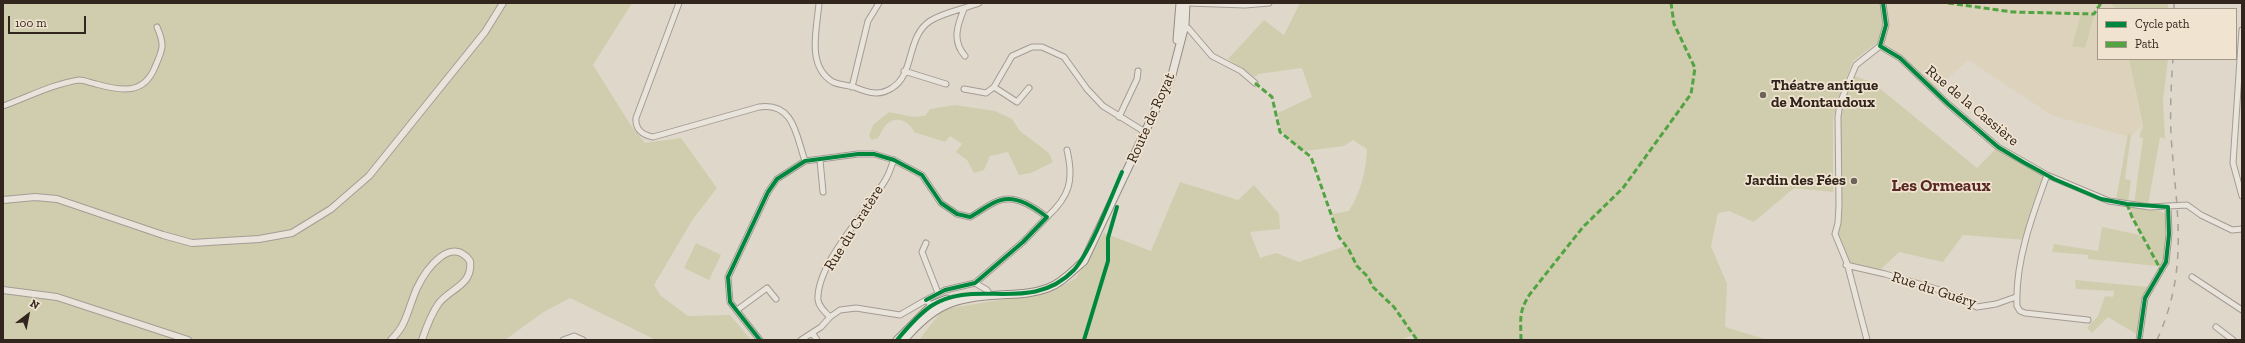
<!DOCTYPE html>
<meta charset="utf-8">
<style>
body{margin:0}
#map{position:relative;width:2245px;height:343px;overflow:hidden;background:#dfd7ca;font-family:"Zilla Slab",serif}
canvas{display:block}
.frame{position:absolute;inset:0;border:4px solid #31251d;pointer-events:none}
.legend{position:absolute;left:2097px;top:8px;width:140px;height:52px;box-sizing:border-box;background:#f0e3d0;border:1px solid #a49788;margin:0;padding:5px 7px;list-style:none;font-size:12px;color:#31251d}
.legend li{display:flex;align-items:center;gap:8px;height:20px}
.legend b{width:20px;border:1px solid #a49788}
.north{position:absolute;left:8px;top:295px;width:40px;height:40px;-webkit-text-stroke:3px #f0e3d0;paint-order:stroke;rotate:32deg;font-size:11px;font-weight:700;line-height:16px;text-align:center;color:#31251d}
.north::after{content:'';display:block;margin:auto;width:14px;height:18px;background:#31251d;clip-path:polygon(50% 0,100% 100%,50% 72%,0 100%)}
.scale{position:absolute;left:8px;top:16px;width:78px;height:18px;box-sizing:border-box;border:2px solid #31251d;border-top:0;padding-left:5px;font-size:12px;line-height:14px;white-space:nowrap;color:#31251d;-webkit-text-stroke:3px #f0e3d0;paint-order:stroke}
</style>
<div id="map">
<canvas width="2245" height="343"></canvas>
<div class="frame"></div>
<ul class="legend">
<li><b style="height:5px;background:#00873e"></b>Cycle path</li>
<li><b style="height:5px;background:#52a341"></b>Path</li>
</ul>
<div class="north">N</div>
<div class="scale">100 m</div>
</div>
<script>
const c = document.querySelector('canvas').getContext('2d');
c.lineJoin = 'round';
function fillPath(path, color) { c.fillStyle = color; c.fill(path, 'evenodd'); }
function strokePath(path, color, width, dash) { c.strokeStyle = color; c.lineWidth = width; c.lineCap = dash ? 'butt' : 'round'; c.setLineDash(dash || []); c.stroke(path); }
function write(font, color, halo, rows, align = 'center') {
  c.font = font + ' "Zilla Slab",serif'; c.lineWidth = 3.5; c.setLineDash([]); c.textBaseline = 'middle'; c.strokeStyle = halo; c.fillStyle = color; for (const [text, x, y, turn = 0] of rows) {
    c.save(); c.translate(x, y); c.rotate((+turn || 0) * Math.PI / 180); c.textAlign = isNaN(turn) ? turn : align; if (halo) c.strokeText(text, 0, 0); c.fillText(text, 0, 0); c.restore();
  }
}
const farmland = new Path2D(`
 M1880,3H2109L2117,9H2098V59H2129L2142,126L2130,137L2053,116L1968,60L1934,91L1889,50L1877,43L1884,25Z`);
const green = new Path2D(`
 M3,3H632L593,65L630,124L645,143L681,138L717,188L693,219L654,285L660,295L688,316L730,315L751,340H656L570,298L542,313L505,340H3Z
 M1300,3H1880L1884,25L1877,43L1853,61L1838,99L1833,119V192L1794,188L1754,222L1729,211L1718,213L1711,246L1727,284L1725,327L1768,340H1419L1413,335L1400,340H919L943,309L1052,292L1076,278L1104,233L1151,251L1180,182L1238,200L1254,185L1279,214L1280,229L1250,232L1260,258L1276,253L1299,262L1345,246L1332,214L1349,211C1361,191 1366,172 1367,149L1353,140L1344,146L1304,151L1296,146L1281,130L1278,113L1312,97L1302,68L1258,74L1255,77L1228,59L1264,20L1284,35Z
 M2109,3H2168V9H2117Z
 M2081,14L2094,15L2085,48L2072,46Z
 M2129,59H2168L2163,101L2165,139L2160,137L2148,205L2134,204L2143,138L2139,137L2143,126Z
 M1851,75L1872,82L1977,168L1998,147L2047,175L2027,240L1963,235L1943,262L1899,252L1880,270L1847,263L1835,234L1838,223V117Z
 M955,105L995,111L1012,119L1020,131L1049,153L1053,162L1031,173L1019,175L1008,152L990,156L984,170L974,173L967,160L956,152L962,144L950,136L945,142L914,132C910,122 897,115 887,124C883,127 881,134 878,138L872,140L869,136L873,125L889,112L913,117L925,116L930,109Z
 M2128,134H2131L2125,179L2131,180L2128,202L2116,200Z
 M2129,207L2161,211L2166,215C2169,232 2169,254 2161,269L2138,228Z
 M2102,227L2140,235L2154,257L2157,266L2088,259V255L2052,252L2054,244L2098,251Z
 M696,243L721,255L709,280L684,268Z
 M2075,280L2148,287L2141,301L2138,335L2108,317L2092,333L2087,328L2098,316L2105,296L2113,297L2114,291L2076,289Z`);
const minor = new Path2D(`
 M679,3L636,118C635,129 642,135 653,137L759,107C794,102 796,135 805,161
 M819,3C817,29 806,66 833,82C839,85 847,85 854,87C867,92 878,97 892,88C915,74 906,37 930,21C944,12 964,9 979,3
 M1188,3L1245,5L1269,3
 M964,9C957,26 952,41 965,56
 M1182,25L1188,28L1212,56L1241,71L1255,83
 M2242,30L2233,163L2242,196
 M1880,46L1900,58L1948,104L1998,147L2047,175L2109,201L2150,207L2187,205L2201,215L2232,230L2242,229
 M1880,46L1886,25L1883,3
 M904,71L946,84
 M852,87L868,21L879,3
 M994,87L1012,56L1032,47H1042L1064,57L1087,89L1103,106L1145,132
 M964,89L986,93L994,87L1017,102L1029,88
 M3,106C28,97 53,84 79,80C84,80 91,83 96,84C121,91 144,95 155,67C163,49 165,45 157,27
 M1119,117L1137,79L1138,71
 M820,160L823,192
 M2047,175C2032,216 2015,262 2017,306L2020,311L2025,313L2088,320
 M1047,217C1070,196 1074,180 1067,150
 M926,243L922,252L938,293
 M1846,265L1885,274L1943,291L1977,307L1996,304L2016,297
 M2192,277L2242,310
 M975,283L987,290L990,295
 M737,310L767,288L776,299
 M830,317C825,312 819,307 818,300C816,263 870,209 887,177C890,172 891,166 894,160
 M2216,327L2233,340
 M813,334L817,340
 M563,340L574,336L583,340
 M760,340L730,302L728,277L768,192L777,179L805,161L858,154H874L894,160L922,175L941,203L957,214L970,217C980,212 991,202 1001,200C1017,195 1035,208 1047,217L1023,242L975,283L945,290L926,300
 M801,340L821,327L830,317L840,310L856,308L900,315L926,300L928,302
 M1867,340L1847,263L1835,234L1838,223L1839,205L1838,117L1840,103L1856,65L1880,46
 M2139,340L2145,298L2166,262L2169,234L2168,207`);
const tertiary = new Path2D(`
 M3,200L35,197L57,199L163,235L192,243L259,239L292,233L331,209L369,176L485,32L503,3
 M3,290L57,297L188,340
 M391,340C396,335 401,329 404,322C409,311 412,299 417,288C426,269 451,235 470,261C473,285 451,288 439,303C431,314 426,328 422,340`);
const secondary = new Path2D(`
 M1177,40L1180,3
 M897,340L932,305L947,299
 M904,340C934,305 954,297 1000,295C1016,294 1032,294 1048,288C1062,283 1073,270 1084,261L1172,75L1185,25L1186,3`);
const rail = new Path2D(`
 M2174,3V9
 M2157,340C2190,267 2176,211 2171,135C2170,110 2171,85 2173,59`);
const quiet = new Path2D(`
 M1948,3L2013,12L2094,14L2101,3
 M1255,83L1272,97L1280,132L1311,157L1339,237L1349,250L1357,266L1368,277L1373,287L1394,307L1417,340
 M2127,204L2132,217L2162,272
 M1521,340C1521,320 1518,312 1530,294L1583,227L1623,188L1691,94L1695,68L1674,24L1671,3`);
const cycleway = new Path2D(`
 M1883,3L1886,25L1880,46L1900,58L1948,104L1998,147L2023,162L2054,179L2101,199L2127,204L2168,207L2169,234L2166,262L2145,298L2139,340
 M760,340L730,302L728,277L768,192L777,179L805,161L858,154H874L894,160L922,175L941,203L957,214L970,217C980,212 991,202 1001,200C1017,195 1035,208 1047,217L1023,242L975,283L945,290L926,300
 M897,340C907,328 918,315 931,306C975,277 1030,315 1074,270C1091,251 1111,197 1122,172
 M1084,340L1108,261V238L1117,207`);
const markers = [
 [1763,95,4,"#6e635a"],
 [1854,181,4,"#6e635a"]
];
const poiNames = [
 ["Théatre antique",1771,86],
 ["de Montaudoux",1771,103],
 ["Jardin des Fées",1846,181,"right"]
];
const streetNames = [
 ["Rue de la Cassière",1972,106,40],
 ["Route de Royat",1151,118,-66],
 ["Rue du Cratère",854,228,-58],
 ["Rue du Guéry",1934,290,18]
];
const quarterNames = [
 ["Les Ormeaux",1941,186]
];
fillPath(farmland, '#ddd3bc');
fillPath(green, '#d0cdae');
strokePath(minor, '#a49c94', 7);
strokePath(tertiary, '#a49c94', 8);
strokePath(secondary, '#948c83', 9);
strokePath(minor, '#e8e3db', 5);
strokePath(tertiary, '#e8e3db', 6);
strokePath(secondary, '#e8e3db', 7);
strokePath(rail, '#a7a19b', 1.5, [7, 7]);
strokePath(quiet, '#52a341', 3, [6, 3]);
strokePath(cycleway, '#00873e', 4);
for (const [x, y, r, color] of markers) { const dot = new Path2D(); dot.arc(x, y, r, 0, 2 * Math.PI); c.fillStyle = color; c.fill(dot); strokePath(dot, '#f0e3d0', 1.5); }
write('bold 15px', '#31251d', '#f0e3d0', poiNames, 'left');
write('15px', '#31251d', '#f0e3d0', streetNames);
write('bold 17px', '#582722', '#f0e3d0', quarterNames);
</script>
